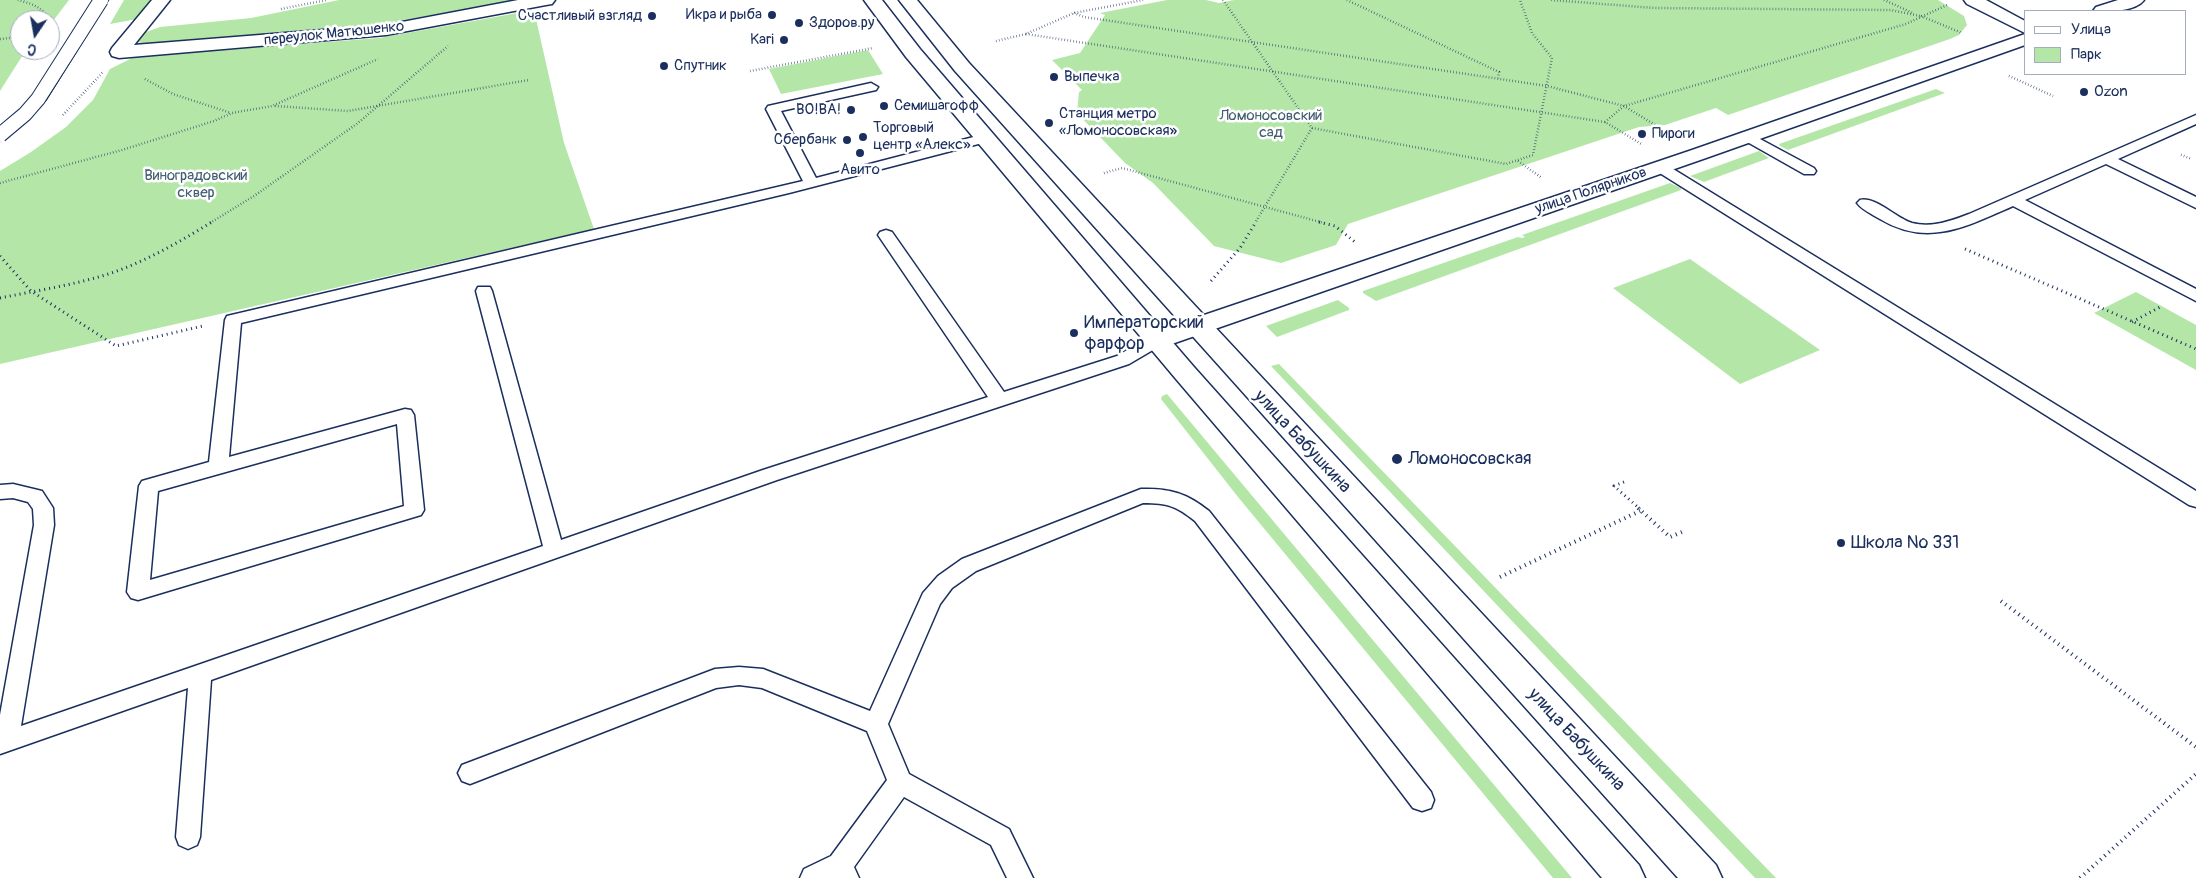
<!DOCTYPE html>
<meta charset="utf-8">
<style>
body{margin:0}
#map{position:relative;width:2196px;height:878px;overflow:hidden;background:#fff;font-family:Pangolin,sans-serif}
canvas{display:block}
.legend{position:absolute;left:2024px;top:10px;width:162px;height:65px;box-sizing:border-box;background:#fff;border:1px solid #a4acbf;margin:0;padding:6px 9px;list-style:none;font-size:15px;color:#1b2f5e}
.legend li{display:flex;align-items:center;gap:10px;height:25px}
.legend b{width:25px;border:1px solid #a4acbf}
.north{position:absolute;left:10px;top:10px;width:50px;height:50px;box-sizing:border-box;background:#fff;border:1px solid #a4acbf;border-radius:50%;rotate:192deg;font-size:14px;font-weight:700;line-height:20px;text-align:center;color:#1b2f5e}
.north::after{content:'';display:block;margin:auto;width:18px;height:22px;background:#1b2f5e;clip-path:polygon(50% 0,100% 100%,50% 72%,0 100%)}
</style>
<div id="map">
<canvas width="2196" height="878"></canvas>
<ul class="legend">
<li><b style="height:6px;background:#fff"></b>Улица</li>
<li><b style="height:14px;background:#b4e7a7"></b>Парк</li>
</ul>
<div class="north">С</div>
</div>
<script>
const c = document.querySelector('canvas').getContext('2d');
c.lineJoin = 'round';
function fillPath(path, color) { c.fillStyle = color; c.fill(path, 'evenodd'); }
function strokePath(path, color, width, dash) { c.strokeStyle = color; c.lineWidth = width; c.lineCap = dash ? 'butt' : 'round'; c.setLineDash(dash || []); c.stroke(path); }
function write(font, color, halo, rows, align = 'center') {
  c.font = font + ' Pangolin,sans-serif'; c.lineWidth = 5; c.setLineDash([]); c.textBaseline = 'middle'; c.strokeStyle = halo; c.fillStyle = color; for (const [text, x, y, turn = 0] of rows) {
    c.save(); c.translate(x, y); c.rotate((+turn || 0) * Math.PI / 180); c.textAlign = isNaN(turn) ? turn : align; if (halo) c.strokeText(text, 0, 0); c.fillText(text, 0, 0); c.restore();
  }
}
const green = new Path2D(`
 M0,0H69L50,25V20H20V50H26L0,91Z
 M124,0H152L137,19L110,24Z
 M339,0H520L368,26L149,44L136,42L146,32L160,27L251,18Z
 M1167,0H1206L1219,3L1234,0H1938L1964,16L1967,25L1959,35L1950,39L1728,115L1716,108L1665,125L1639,127L1348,224L1336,245L1281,263L1214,246L1153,183L1125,163L1077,113L1079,92L1082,90L1052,60L1080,53L1105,15L1100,13Z
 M534,10L564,143L594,229L0,364V171L31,152L66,127L93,100L110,69L134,57L143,56L379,38Z
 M868,50L883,74L781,94L769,69Z
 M1936,89L1945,93L1788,150L1780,146L1779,144Z
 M1759,151L1769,158L1704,182L1690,176Z
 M1670,183L1681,188V190L1376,301L1363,293V291L1518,237L1522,238L1525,237L1522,235Z
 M1690,259L1820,350L1740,384L1613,288Z
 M2136,292L2196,325V370L2094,313Z
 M1338,300L1349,308V310L1277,337L1266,326Z
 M1279,364L1776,878H1755L1271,366Z
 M1167,394L1572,878H1553L1238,497L1161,399L1162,396Z`);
const pathFar2 = new Path2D(`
 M18,0C29,3 45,7 47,20
 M1223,0L1312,128L1255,223
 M1347,0L1499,72L1498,78
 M1551,0L1655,8L1891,10L1920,16
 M1884,0L1913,13
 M281,9L327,0
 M1074,13L1084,17L1547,86L1624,106L1670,134
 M1921,16L1962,33
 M1026,34L1605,122L1643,145
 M0,39L20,37
 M996,41L1026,34L1074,13L1143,0
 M750,71L873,48
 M2009,76L2053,96
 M145,79L173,94L231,113
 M275,106L348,111L529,80
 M63,115L103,72
 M1605,122L1624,106L1906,24L1947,5
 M1312,128L1506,164L1533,155L1552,58L1532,33L1520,0
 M2181,155L2192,159
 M1518,161L1542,178
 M1104,173L1122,168L1324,223
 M0,183L122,150L214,121L232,113L272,106L378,59
 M210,223L254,196L358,123L448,46`);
const pathFar1 = new Path2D(`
 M1319,222L1335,226L1355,242
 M1965,249L2196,349
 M0,256L31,291L116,346L203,326
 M1211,281L1240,248L1256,222
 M0,298C30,292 61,287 91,279C135,268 174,245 212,222
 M2132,322L2162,306
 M1624,482L1614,486L1640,509`);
const path = new Path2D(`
 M1638,508L1670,537L1682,532
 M1500,577L1640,511
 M2001,601L2196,747
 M2080,878L2196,774`);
const lane = new Path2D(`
 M871,83L878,87L876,90L781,111L816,178L985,134L992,138L990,141L789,193L241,323L229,457L405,409L411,410L414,415L424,510L421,515L138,600L131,598L127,592L139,486L142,481L209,462L225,320L227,316L803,181L766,109L768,106ZM397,424L404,506L150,580L158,491Z
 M2196,115V124L2118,159L2196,197V208L2106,164L2025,200L2196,289V301L2013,206C1967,226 1928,248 1880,219C1872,214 1862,210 1857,203L1860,200C1875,196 1896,218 1912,223C1932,228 1951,221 1969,214Z
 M1747,132L1814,168L1816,171L1814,174H1804L1742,139L1740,136L1742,133Z
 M1660,163L1665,164L2196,491V507L2189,505L1655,170L1653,167L1655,164Z
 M886,230L892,232L1004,392L1117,356L1151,336L1157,334L1163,336L1166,340L1163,344L1129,364L777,480L211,680L200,837L197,845L188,849L179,845L176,837L188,688L0,754V715L34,525L33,509L28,502L13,498L0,499V485L13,484L42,491L53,508L54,525L21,726L543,546L476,291L478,287H490L492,291L561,540L763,470L988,397L878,235L880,232Z
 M1141,489C1169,488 1187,493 1209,511L1431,792L1434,800L1431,808L1422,811L1413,808L1195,521C1176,506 1168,503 1143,503L976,571L952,588L940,604L888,724L909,774L1009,829L1033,878H1007L991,845L904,797L854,867L859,878H800L804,869L831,856L887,780L867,731L762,688L739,685L716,688L470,784L462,781L458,773L462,765L715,669L739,667L763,669L870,711L923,593L938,576L962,559Z`);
const street = new Path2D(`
 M152,0H170L134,45L386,25L518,0H555L552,4L546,5L386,35L119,58L112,56L110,52L112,48Z
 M1964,0H1986L2025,21V33L1967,4Z
 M2118,0H2144C2135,12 2106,12 2093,11L2096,7Z
 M2025,34V45L1706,158L1166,346L1157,348L1148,346L1144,340L1148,334L1692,150Z`);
const secondary = new Path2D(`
 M864,0H882L920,49L1194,367L1639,865L1645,878H1602L1176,379L906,57Z
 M899,0H917L969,63L1716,865L1722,878H1678L955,71Z`);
const tram = new Path2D(`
 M0,129C41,95 66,44 94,0
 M0,142L34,114L46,101L109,0`);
const laneBridge = new Path2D(`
 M0,135L25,114L38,99L101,0`);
const markers = [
 [772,15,5,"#1b2f5e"],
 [652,16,5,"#1b2f5e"],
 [799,23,5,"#1b2f5e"],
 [784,40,5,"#1b2f5e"],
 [664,66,5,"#1b2f5e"],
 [1054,77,5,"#1b2f5e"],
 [2084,92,5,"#1b2f5e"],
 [884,106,5,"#1b2f5e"],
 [851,110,5,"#1b2f5e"],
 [1049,123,5,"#1b2f5e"],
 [1642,134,5,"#1b2f5e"],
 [863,137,5,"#1b2f5e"],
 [847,140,5,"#1b2f5e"],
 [860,153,5,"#1b2f5e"],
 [1074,333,5,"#1b2f5e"],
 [1397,459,6,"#1b2f5e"],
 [1841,543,5,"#1b2f5e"]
];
const farPoinames = [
 ["Икра и рыба",762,15,"right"],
 ["Счастливый взгляд",642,16,"right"],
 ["Здоров.ру",809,23],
 ["Kari",774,40,"right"],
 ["Спутник",674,66],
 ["Выпечка",1064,77],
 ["Ozon",2094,92],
 ["Семишагофф",894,106],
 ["ВО!ВА!",841,110,"right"],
 ["Станция метро",1059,114],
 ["«Ломоносовская»",1059,131],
 ["Торговый",873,128],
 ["центр «Алекс»",873,145],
 ["Пироги",1652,134],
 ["Сбербанк",837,140,"right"],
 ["Авито",860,170,"center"]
];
const farStreetnames = [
 ["переулок Матюшенко",334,34,-6],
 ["улица Полярников",1591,191,-19]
];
const farParknames = [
 ["Ломоносовский",1271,116],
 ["сад",1271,133],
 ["Виноградовский",196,176],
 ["сквер",196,193]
];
const poiNames = [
 ["Императорский",1084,323],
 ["фарфор",1084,344],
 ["Ломоносовская",1408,459],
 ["Школа № 331",1851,543]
];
const streetNames = [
 ["улица Бабушкина",1302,442,47],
 ["улица Бабушкина",1576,740,47]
];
fillPath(green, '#b4e7a7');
strokePath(lane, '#1b2f5e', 3);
strokePath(street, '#1b2f5e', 3);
strokePath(secondary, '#1b2f5e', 3);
strokePath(pathFar2, '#1b2f5e', 2.5, [0.5, 2.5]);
strokePath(pathFar1, '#1b2f5e', 3, [1, 4]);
strokePath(path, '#1b2f5e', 4, [1, 4.5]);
fillPath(lane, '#fff');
fillPath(street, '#fff');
fillPath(secondary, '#fff');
strokePath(tram, '#1b2f5e', 1);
strokePath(laneBridge, '#1b2f5e', 16, []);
strokePath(laneBridge, '#fff', 14);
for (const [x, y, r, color] of markers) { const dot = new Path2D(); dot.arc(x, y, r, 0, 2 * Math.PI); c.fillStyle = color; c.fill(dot); strokePath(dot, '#fff', 2); }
write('15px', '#1b2f5e', '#fff', farPoinames, 'left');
write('15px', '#1b2f5e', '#fff', farStreetnames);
write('15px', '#415d70', '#fff', farParknames);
write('18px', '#1b2f5e', '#fff', poiNames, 'left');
write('18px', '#1b2f5e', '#fff', streetNames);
</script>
